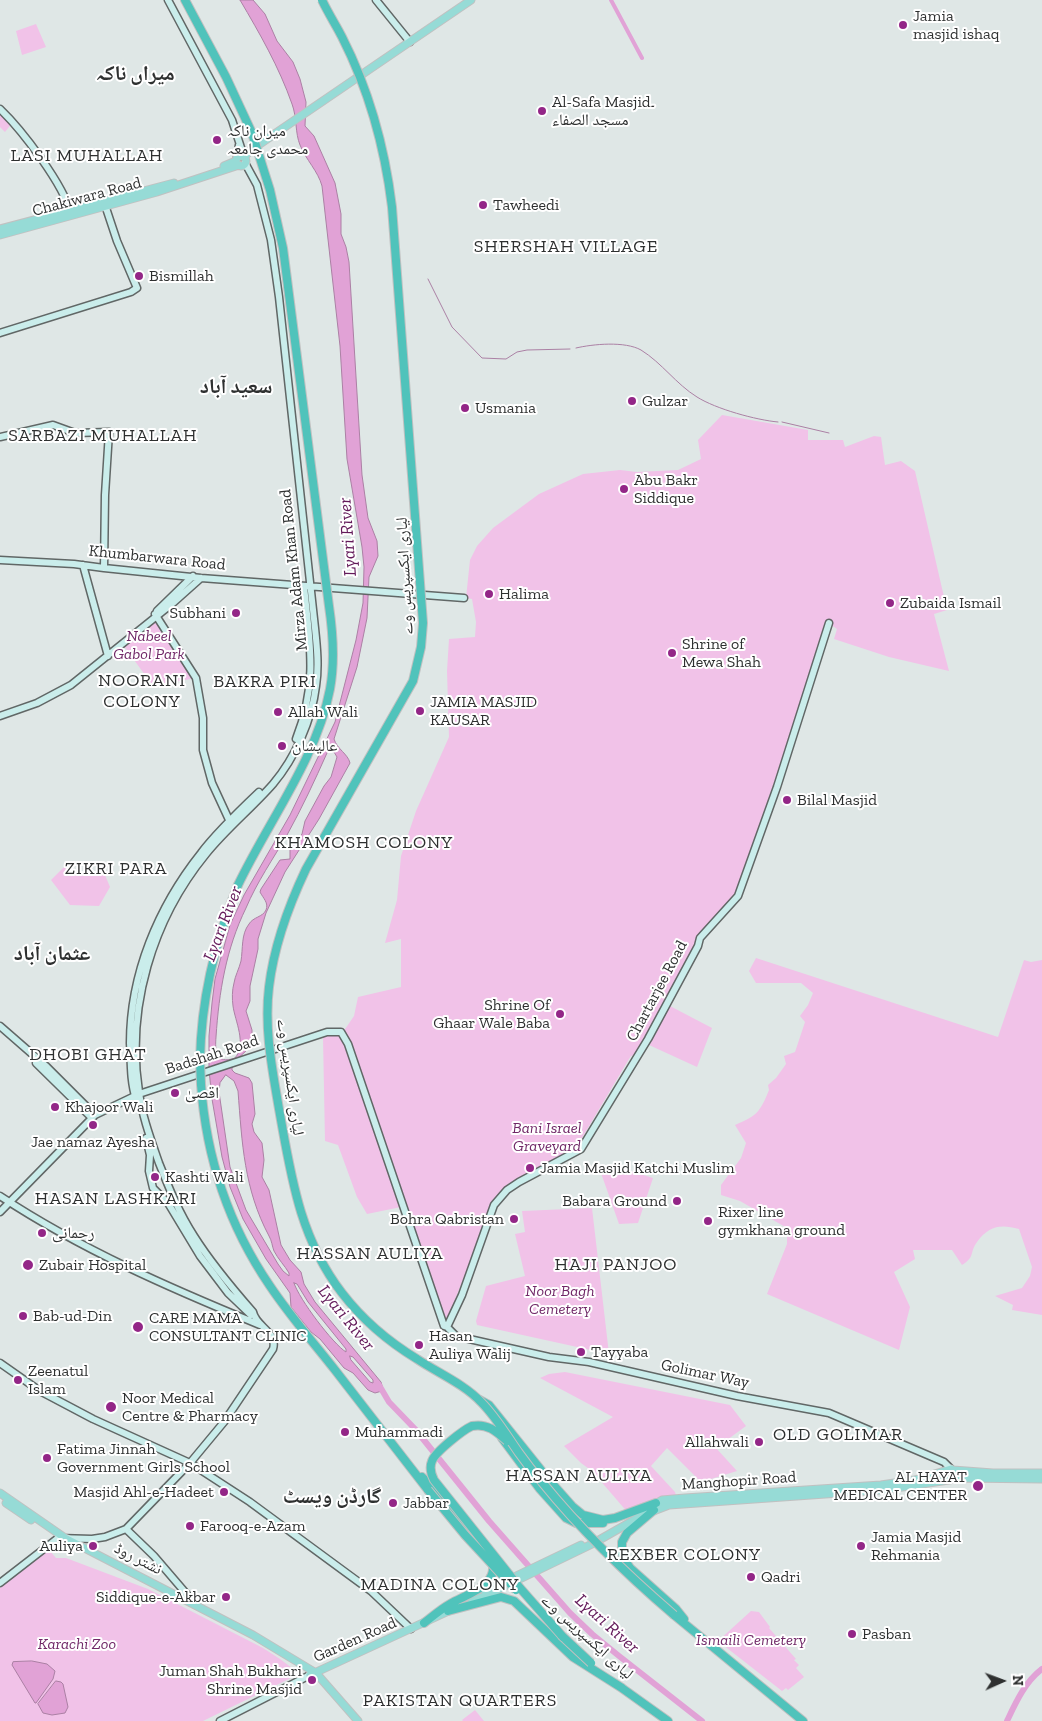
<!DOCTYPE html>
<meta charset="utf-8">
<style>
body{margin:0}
#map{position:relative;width:1042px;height:1721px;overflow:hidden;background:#dfe7e6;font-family:"Zilla Slab",serif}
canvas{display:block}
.north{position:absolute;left:977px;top:1656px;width:50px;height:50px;-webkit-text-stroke:4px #fff;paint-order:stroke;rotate:88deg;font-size:14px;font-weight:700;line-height:20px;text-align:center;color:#2e3030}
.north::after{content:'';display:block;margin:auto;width:18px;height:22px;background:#2e3030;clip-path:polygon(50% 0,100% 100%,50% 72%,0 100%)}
</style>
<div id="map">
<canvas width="1042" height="1721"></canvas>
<div class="north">N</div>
</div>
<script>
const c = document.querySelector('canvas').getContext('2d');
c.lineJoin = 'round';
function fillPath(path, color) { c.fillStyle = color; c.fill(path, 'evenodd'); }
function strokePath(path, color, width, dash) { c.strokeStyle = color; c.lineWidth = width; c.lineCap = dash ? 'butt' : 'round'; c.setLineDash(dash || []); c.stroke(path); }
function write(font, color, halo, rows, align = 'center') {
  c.font = font + ' "Zilla Slab","Noto Naskh Arabic",serif'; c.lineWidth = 4; c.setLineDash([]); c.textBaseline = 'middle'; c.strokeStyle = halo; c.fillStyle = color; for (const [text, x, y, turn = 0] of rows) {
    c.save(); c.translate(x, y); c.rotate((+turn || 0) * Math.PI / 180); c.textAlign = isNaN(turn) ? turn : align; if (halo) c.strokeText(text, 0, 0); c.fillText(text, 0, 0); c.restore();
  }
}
const green = new Path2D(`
 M36,24L46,47L22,55L16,31Z
 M0,110L13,122L5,132L0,127Z
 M722,415L808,430V440H843L845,447L874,436L881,437L885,465L901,461L915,471L947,610L934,614L949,671L889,657L834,639L837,629L830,624L823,637L737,892L697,941L672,990L635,1055L631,1056L629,1059L576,1148L517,1180L493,1204L447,1320L444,1318L401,1207L367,1214L357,1197L338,1145L325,1141L323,1037L337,1034L341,1035L354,1016L358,997L401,987V939L385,943L397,900L401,856L416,811L449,737L447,671L449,639L475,637L476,622L472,599L466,598L470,560L477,546L493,528L539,494L583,474L620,470L637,472L678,470L701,459L698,440Z
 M153,616L196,678L153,686L121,642Z
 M64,867L74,872L105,875L110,887L99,906L70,905L51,880Z
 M756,958L998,1037L1024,960L1031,962L1042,960V1315L1012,1310L1013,1305L995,1296L1022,1288L1030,1276L1032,1267L1019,1229C1000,1224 989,1226 977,1242C969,1253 976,1256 962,1265L952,1250H913L915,1259L894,1272L910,1307L899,1350L767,1294L787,1244V1228L740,1201L721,1195V1185L741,1158L746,1143L735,1125C757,1116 760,1112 769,1090L768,1085L776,1078L786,1064L784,1056L795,1052L805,1022L800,1016L808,1005L813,993L801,983H756L749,971Z
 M670,1006L712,1028L697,1067L649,1045Z
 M611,1165L653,1178L638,1223L619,1224L601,1173L611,1169Z
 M592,1208L609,1354L477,1325L476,1321L486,1286L525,1276L515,1234L525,1232L522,1211Z
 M565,1372L730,1405L746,1426L716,1448L737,1471L701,1482L667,1448L651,1466L675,1492L677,1499L629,1514L592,1471L581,1463L564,1446L613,1417L540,1378L549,1374Z
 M49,1550L56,1558H66L148,1589L263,1648L280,1659L292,1668L295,1676L203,1721H0V1588Z
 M751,1611L759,1612L770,1627L769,1628L796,1659L794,1660L799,1665L796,1668L804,1677L788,1690L786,1688L782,1691L718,1641Z
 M475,1710L484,1721H463L462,1720Z`);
const water = new Path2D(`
 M240,0H253L265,14L277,41L293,62L300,79L306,102L305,126L314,136L335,183L341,214V234L346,247L349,262L362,475L368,518L377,541L378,556L369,577L367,618L357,667L334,739C337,749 348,754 350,763L319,819L285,872L266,913L258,939V949L250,986V1001L246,1011L252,1030V1040L248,1049L232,1064V1070L235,1073L249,1078L252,1083L255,1114L252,1124L254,1132L262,1143L264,1160L262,1177L269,1190L281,1245L290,1260L301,1272L304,1284L315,1302L381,1382L383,1389L382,1391L375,1393L368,1390L353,1373L344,1368L320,1339L311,1332L291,1307L290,1293L266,1259L243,1219L230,1187L222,1157L212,1099L209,1070V1036L212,1003L215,979L230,925L244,895L290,815L335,722L356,640L363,603L364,567L362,547L347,459L340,346L322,186C318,171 306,160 300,145C295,133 297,117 292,104C279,67 260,34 240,0ZM329,751L334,752L337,757L331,777L324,786L305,821L302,834L290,850V859L280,860L261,889L260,892C263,898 269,903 266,910C263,917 253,917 249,924C241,934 243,949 241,961C239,969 235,976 234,983C232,990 232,999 233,1006C235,1021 247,1044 235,1058C215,1065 215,1050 216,1037C219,992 226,949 246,908C257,882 273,859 287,835C302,808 315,780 327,753ZM226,1075L234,1081L238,1091C242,1143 244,1189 269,1236C272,1241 272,1246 274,1251C278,1259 285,1266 289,1273V1276L283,1271L278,1264L246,1210L230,1167L219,1092L220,1083ZM294,1283L297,1284L308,1302L346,1349V1352C333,1344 299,1299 294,1283ZM350,1356L353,1357L373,1380V1383L370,1382L351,1360Z
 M32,1661L47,1664L55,1671L53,1679L36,1703H35L12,1665L13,1662Z
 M56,1681L61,1682L63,1684L68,1707L65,1713L52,1715L43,1713L38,1704Z`);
const stream = new Path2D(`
 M428,279L452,327L482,358L506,359L517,352L527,350L570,349
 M576,348C593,344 625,341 641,350C662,363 676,384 697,397C716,409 756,420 778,422
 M782,422L829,433`);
const canal = new Path2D(`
 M611,0L642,58`);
const river = new Path2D(`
 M379,1385L389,1402L415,1429L489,1521L570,1613L592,1634L619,1656L702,1721
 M1007,1721C1016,1702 1025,1682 1042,1669`);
const secondary = new Path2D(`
 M168,0L232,120L244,157
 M376,0L410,42
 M0,109C22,130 64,185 71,214
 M237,158L239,145
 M0,333L131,292L137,288L117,241L104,202
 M0,437L53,425L75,433L109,432L105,495L104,568
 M0,560L74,564L104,568L201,578L464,598
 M83,565L108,656
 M157,611L193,576
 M155,614L196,678L203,718V750L212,783L230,822
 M0,716L37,703L71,685L173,603L201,578
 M296,739C318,683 310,644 304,586
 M0,1026L47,1067L95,1115
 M36,1063L92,1118
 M136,1099C130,1081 131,1061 130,1043C130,974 158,907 201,853C216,833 240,810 259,792
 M146,1138L150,1155L149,1171L153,1188L168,1203L200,1256L228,1293L251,1315
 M0,1196C82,1250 170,1288 260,1325
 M0,1212L95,1115L139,1094L327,1032H341L348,1044L444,1326L447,1327L456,1336L549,1357L589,1362L737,1396L829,1413L944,1462L951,1469L952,1479
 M447,1327L462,1295L494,1205L507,1190L519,1182L581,1149L648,1039L698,946L700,938L738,896L777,787L829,623
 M0,1363L40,1391L93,1419L190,1463L250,1502L371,1591L411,1629
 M126,1529L154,1556L196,1605
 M0,1583L58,1538L92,1539L105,1537L126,1529L190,1463L224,1422L273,1349C278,1332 256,1327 253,1312C232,1288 211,1263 194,1236C179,1213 169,1188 159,1163C151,1140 142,1116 139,1092C126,1008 152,920 206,854C226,829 252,808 273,784C295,758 312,720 316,686C319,667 317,647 315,628L279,297L271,240L257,185L245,163
 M220,1721L310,1675`);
const primary = new Path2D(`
 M236 161a5 5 0 1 1 10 0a5 5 0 1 1-10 0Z
 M244,157L251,150L471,0
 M224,166L236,161
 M0,229L174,183
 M0,235L157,192L239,165
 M0,1493L65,1538L253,1635L316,1673L358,1721
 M6,1503L31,1520
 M652,1506L662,1500L685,1498L881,1485L915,1480L951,1469L953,1470L993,1473H1042
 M485,1591L581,1545
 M472,1602L592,1544L643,1515L669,1505L882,1490L962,1478L1042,1479
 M310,1675L453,1609`);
const highway = new Path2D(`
 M185,0L226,77L252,133
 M200,1061C201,1000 215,941 238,885
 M201,1084C206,1157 229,1226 270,1286C290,1316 313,1342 335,1370C366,1410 397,1450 428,1490
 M480,1400L489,1405L549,1480L572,1506L583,1515L603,1520L615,1518L656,1503
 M502,1438L540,1489L566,1518L576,1523H603
 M422,1477L440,1495L490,1556C504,1584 469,1593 450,1604C441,1609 433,1616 424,1623
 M654,1510L627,1533L622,1542V1552L624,1559L630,1568L676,1609L684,1619
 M448,1611L501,1597L514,1601L573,1657L622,1688
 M674,1615L803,1721
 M619,1686L668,1721`);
const highwayBridge = new Path2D(`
 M322,0C328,13 336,25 342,37C369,90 385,149 392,207L423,623L421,647L413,681L306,869C288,907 274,945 269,987C264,1028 272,1068 279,1109C291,1175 299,1237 342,1293C362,1319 389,1342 417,1359C438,1373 464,1384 481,1402C496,1417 507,1436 519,1453C526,1463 534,1473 542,1482C581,1530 626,1574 674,1615
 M238,885C268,822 317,758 330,689C335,662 333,633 329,606L283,248L270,190L252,133
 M200,1061L201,1084
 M507,1441C496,1431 487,1423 472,1426C463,1430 435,1452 432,1461C429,1468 431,1474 434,1480L520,1588L563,1637
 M428,1490L465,1535L516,1590
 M561,1635L591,1663`);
const markers = [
 [903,25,5,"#932687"],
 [542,111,5,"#932687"],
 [217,140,5,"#932687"],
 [483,205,5,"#932687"],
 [139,276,5,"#932687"],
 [632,401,5,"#932687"],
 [465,408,5,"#932687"],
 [624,489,5,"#932687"],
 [489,594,5,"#932687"],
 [890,603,5,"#932687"],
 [236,613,5,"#932687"],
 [672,653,5,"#932687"],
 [420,711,5,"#932687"],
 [278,712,5,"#932687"],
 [282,746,5,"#932687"],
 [787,800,5,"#932687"],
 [560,1014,5,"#932687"],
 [175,1093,5,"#932687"],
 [55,1107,5,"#932687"],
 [93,1125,5,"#932687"],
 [530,1168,5,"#932687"],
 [155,1177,5,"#932687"],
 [677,1201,5,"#932687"],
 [514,1219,5,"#932687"],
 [708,1221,5,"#932687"],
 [42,1233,5,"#932687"],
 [28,1265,6,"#932687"],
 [23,1316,5,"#932687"],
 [138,1327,6,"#932687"],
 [419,1345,5,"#932687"],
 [581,1352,5,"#932687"],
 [18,1380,5,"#932687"],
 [111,1407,6,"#932687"],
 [345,1432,5,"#932687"],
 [759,1442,5,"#932687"],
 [47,1458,5,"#932687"],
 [978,1486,6,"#932687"],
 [224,1492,5,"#932687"],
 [393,1503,5,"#932687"],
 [190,1526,5,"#932687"],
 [93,1546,5,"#932687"],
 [861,1546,5,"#932687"],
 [751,1577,5,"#932687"],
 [226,1597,5,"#932687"],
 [852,1634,5,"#932687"],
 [312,1680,5,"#932687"]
];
const poiNames = [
 ["Jamia",913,16],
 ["masjid ishaq",913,34],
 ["Al-Safa Masjid۔",552,102],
 ["مسجد الصفاء",552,120],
 ["میران ناکہ",227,131],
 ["محمدی جامعہ",227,149],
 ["Tawheedi",493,205],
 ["Bismillah",149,276],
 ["Gulzar",642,401],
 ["Usmania",475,408],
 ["Abu Bakr",634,480],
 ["Siddique",634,498],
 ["Halima",499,594],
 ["Zubaida Ismail",900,603],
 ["Subhani",226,613,"right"],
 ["Shrine of",682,644],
 ["Mewa Shah",682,662],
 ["JAMIA MASJID",430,702],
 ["KAUSAR",430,720],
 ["Allah Wali",288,712],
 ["عالیشان",292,746],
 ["Bilal Masjid",797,800],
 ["Shrine Of",550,1005,"right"],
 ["Ghaar Wale Baba",550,1023,"right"],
 ["اقصیٰ",185,1093],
 ["Khajoor Wali",65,1107],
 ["Jae namaz Ayesha",93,1142,"center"],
 ["Jamia Masjid Katchi Muslim",540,1168],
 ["Kashti Wali",165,1177],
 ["Babara Ground",667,1201,"right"],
 ["Rixer line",718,1212],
 ["gymkhana ground",718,1230],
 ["Bohra Qabristan",504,1219,"right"],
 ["رحمانی",52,1233],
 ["Zubair Hospital",39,1265],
 ["Bab-ud-Din",33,1316],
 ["CARE MAMA",149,1318],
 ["CONSULTANT CLINIC",149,1336],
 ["Hasan",429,1336],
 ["Auliya Walij",429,1354],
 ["Tayyaba",591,1352],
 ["Zeenatul",28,1371],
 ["Islam",28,1389],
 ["Noor Medical",122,1398],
 ["Centre & Pharmacy",122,1416],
 ["Muhammadi",355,1432],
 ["Allahwali",749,1442,"right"],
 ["Fatima Jinnah",57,1449],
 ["Government Girls School",57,1467],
 ["AL HAYAT",967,1477,"right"],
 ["MEDICAL CENTER",967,1495,"right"],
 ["Masjid Ahl-e-Hadeet",214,1492,"right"],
 ["Jabbar",403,1503],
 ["Farooq-e-Azam",200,1526],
 ["Jamia Masjid",871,1537],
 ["Rehmania",871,1555],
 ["Auliya",83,1546,"right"],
 ["Qadri",761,1577],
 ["Siddique-e-Akbar",216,1597,"right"],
 ["Pasban",862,1634],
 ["Juman Shah Bukhari",302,1671,"right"],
 ["Shrine Masjid",302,1689,"right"]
];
const streetNames = [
 ["Chakiwara Road",87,197,-15],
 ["Khumbarwara Road",157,558,6],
 ["Mirza Adam Khan Road",294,570,-96],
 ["لیاری ایکسپریس وے",405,576,-93],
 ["Chartarjee Road",657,991,-62],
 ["Badshah Road",212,1055,-18],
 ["لیاری ایکسپریس وے",290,1077,82],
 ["Golimar Way",705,1374,12],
 ["Manghopir Road",739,1481,-4],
 ["نشتر روڈ",138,1559,27],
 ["لیاری ایکسپریس وے",587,1637,42],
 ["Garden Road",355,1640,-24]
];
const parkNames = [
 ["Nabeel",149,636],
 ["Gabol Park",149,654],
 ["Bani Israel",547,1128],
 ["Graveyard",547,1146],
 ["Noor Bagh",560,1291],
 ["Cemetery",560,1309],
 ["Ismaili Cemetery",751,1640],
 ["Karachi Zoo",77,1644]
];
const neighbourhoodNames = [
 ["LASI MUHALLAH",87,156],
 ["SHERSHAH VILLAGE",566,247],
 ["SARBAZI MUHALLAH",103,436],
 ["NOORANI",142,681],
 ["COLONY",142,702],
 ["BAKRA PIRI",265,682],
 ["KHAMOSH COLONY",364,843],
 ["ZIKRI PARA",116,869],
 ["DHOBI GHAT",88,1055],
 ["HASAN LASHKARI",116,1199],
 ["HASSAN AULIYA",370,1254],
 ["HAJI PANJOO",616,1265],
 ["OLD GOLIMAR",838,1435],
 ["HASSAN AULIYA",579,1476],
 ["REXBER COLONY",684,1555],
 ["MADINA COLONY",440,1585],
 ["PAKISTAN QUARTERS",460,1701]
];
const waterNames = [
 ["Lyari River",348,537,-94],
 ["Lyari River",223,924,-69],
 ["Lyari River",346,1318,51],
 ["Lyari River",607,1624,42]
];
const districtNames = [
 ["میراں ناکہ",135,74],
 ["سعید آباد",236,387],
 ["عثمان آباد",52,954],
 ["گارڈن ویسٹ",332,1497]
];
fillPath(green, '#f1c2e8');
fillPath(water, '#e1a2d6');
strokePath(water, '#ab80a4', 1);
strokePath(stream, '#ab80a4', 1);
strokePath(canal, '#e1a2d6', 4);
strokePath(river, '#e1a2d6', 6);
strokePath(secondary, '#616766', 9);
strokePath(primary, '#c0c1c1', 9);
strokePath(highway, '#c0c1c1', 10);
strokePath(secondary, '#caedeb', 6);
strokePath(primary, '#96dbd6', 7);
strokePath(highway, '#50c3bb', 8);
strokePath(highwayBridge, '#c0c1c1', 10, []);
strokePath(highwayBridge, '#50c3bb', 8);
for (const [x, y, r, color] of markers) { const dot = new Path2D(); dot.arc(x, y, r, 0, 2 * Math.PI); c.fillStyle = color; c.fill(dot); strokePath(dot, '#fff', 2); }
write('16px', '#2e3030', '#fff', poiNames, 'left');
write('16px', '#2e3030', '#fff', streetNames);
write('italic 16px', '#702767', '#fff', parkNames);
c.letterSpacing = '1px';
write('18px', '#2e3030', '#fff', neighbourhoodNames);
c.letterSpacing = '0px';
write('italic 18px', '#631a5a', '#fff', waterNames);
write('bold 21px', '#2e3030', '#fff', districtNames);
</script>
